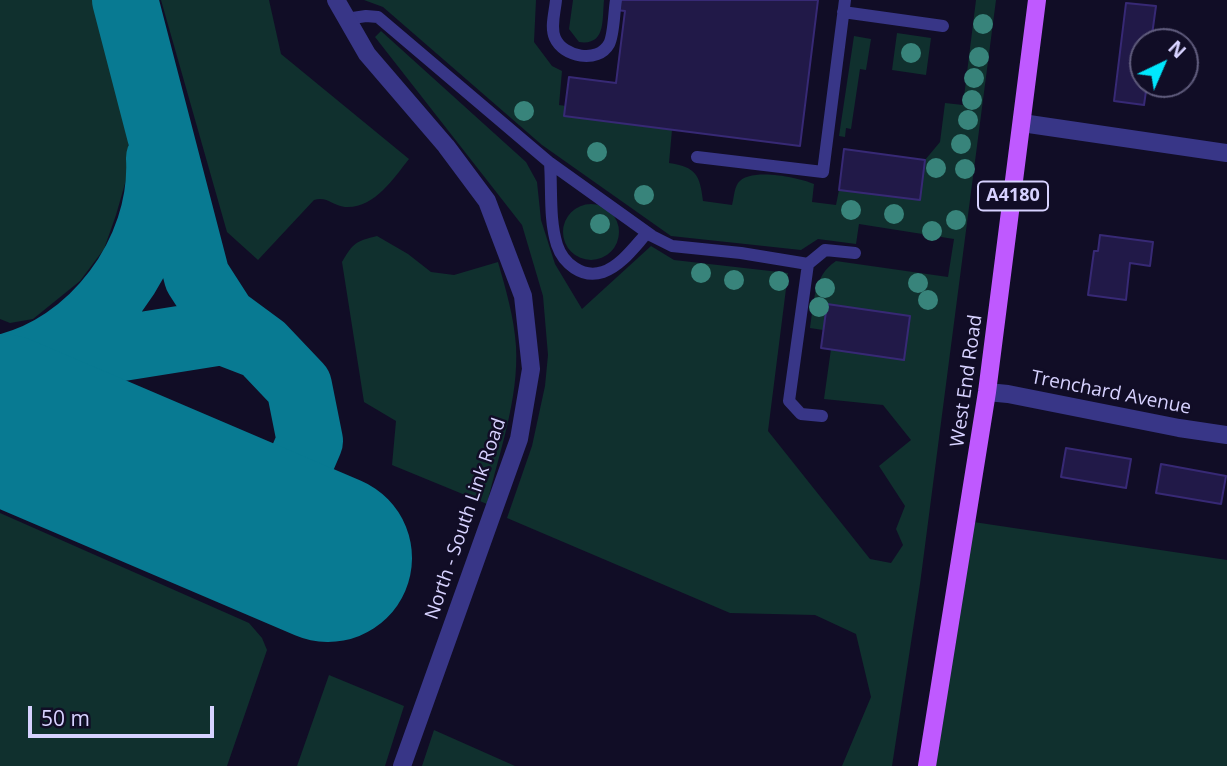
<!DOCTYPE html>
<style>
body{margin:0}
#map{position:relative;width:1227px;height:766px;overflow:hidden;background:#110d26;font-family:"Open Sans",sans-serif}
canvas{display:block}
.north{position:absolute;left:1129px;top:28px;width:70px;height:70px;box-sizing:border-box;background:#110d26;border:2px solid #605c7d;border-radius:50%;rotate:44deg;font-size:19px;font-weight:700;line-height:28px;text-align:center;color:#d7d2ff}
.north::after{content:'';display:block;margin:auto;width:24px;height:32px;background:#00e7fd;clip-path:polygon(50% 0,100% 100%,50% 72%,0 100%)}
.scale{position:absolute;left:28px;top:706px;width:186px;height:32px;box-sizing:border-box;border:4px solid #d7d2ff;border-top:0;padding-left:9px;font-size:21px;line-height:24px;white-space:nowrap;color:#d7d2ff;-webkit-text-stroke:5px #110d26;paint-order:stroke}
</style>
<div id="map">
<canvas width="1227" height="766"></canvas>
<div class="north">N</div>
<div class="scale">50 m</div>
</div>
<script>
const c = document.querySelector('canvas').getContext('2d');
c.lineJoin = 'round';
function fillPath(path, color) { c.fillStyle = color; c.fill(path, 'evenodd'); }
function strokePath(path, color, width, dash) { c.strokeStyle = color; c.lineWidth = width; c.lineCap = dash ? 'butt' : 'round'; c.setLineDash(dash || []); c.stroke(path); }
function write(font, color, halo, rows, align = 'center') {
  c.font = font + ' "Open Sans",sans-serif'; c.lineWidth = 5; c.setLineDash([]); c.textBaseline = 'middle'; c.strokeStyle = halo; c.fillStyle = color; for (const [text, x, y, turn = 0] of rows) {
    c.save(); c.translate(x, y); c.rotate((+turn || 0) * Math.PI / 180); c.textAlign = isNaN(turn) ? turn : align; if (halo) c.strokeText(text, 0, 0); c.fillText(text, 0, 0); c.restore();
  }
}
const green = new Path2D(`
 M0,0H93L127,125L130,166L116,215L104,249L80,281L33,319L10,323L0,319Z
 M161,0H269L281,54L409,159C393,179 374,209 345,207C333,206 327,196 314,200L258,260L227,232Z
 M364,0H536L534,42L552,66L562,71L559,105L566,106L565,116L672,130L669,163C696,167 700,175 703,201L732,205C734,198 734,189 738,183C749,167 798,177 814,184L812,202L836,205L839,190L920,200L925,160L940,142L945,103L963,105L976,0H996L920,584L892,766H842L871,697L856,634L815,615L730,613L507,518L532,446L545,386L548,355L543,296L522,225L375,37L381,31L526,162L537,182L541,220L555,264L582,309L651,246L674,260L788,273L768,431L870,559L891,563L903,545L896,529L905,506L879,466L911,440L883,405L824,399L831,349L904,360L910,317L827,304L823,330L810,328C814,303 813,276 836,261L948,277L954,239L859,224L856,244L818,239L801,250L671,236L542,145L383,7Z
 M573,0H604C602,20 606,46 579,42L569,29Z
 M897,33L931,38L926,75L892,70Z
 M854,36L871,39L866,70L860,69L851,129L846,128L845,137L839,136Z
 M563 232a28 28 0 1 1 56 0a28 28 0 1 1-56 0Z
 M377,236L408,254L431,272L454,275L498,262C506,290 514,317 516,346C519,399 499,453 487,504L392,465L396,421L364,402L342,262C353,243 356,241 377,236Z
 M0,513L249,623L262,638L267,650L227,766H0Z
 M967,521L1227,560V766H927Z
 M329,675L404,706L385,766H297Z
 M434,730L515,766H422Z`);
const taxiway = new Path2D(`
 M125,0L197,277L224,319L262,347L299,386L310,441L298,469L278,494L255,506L215,509
 M41,361L223,332L262,347
 M0,368C92,349 164,252 159,158`);
const runway = new Path2D(`
 M0,418L328,558`);
const building = new Path2D(`
 M618,0H818L800,146L564,116L569,77L616,83L625,11L616,10Z
 M1126,3L1156,6L1151,42H1143L1140,62H1143V84H1147L1144,105L1114,101Z
 M844,149L925,160L920,200L839,190Z
 M1100,235L1153,242L1150,266L1130,263L1126,300L1088,295L1094,251H1098Z
 M827,304L910,316L904,360L821,348Z
 M1066,448L1131,459L1126,488L1061,477Z
 M1161,464L1226,476L1221,504L1156,493Z`);
const service = new Path2D(`
 M556,0C555,12 550,27 555,38C563,57 598,64 609,44C614,35 614,11 616,0
 M843,12L943,26
 M346,19L366,16L378,17L550,163L652,236L672,246L741,253L808,264L789,401L801,414L822,416
 M697,157L823,172L845,0
 M550,163C552,189 549,220 557,245C563,263 582,279 603,272C621,266 635,246 647,233
 M808,264L825,250L855,253`);
const minor = new Path2D(`
 M336,0L367,54L446,146L487,201L523,296L531,369L519,439L402,766
 M1022,123L1227,153
 M987,392L1008,394L1179,428L1227,435`);
const primary = new Path2D(`
 M927,766L987,392L1037,0`);
const trees = [
 [983,24],
 [911,53],
 [979,57],
 [974,78],
 [972,100],
 [524,111],
 [968,120],
 [961,144],
 [597,152],
 [936,168],
 [965,169],
 [644,195],
 [851,210],
 [894,214],
 [956,220],
 [600,224],
 [932,231],
 [701,273],
 [734,280],
 [779,281],
 [918,283],
 [825,288],
 [928,300],
 [819,307]
];
const shields = [
 [1013,196,70]
];
const shieldNames = [
 ["A4180",1013,196]
];
const streetNames = [
 ["West End Road",967,381,-82],
 ["Trenchard Avenue",1111,393,11],
 ["North - South Link Road",466,519,-71]
];
fillPath(green, '#10302e');
strokePath(taxiway, '#087a92', 66);
strokePath(runway, '#087a92', 168);
fillPath(building, '#211948');
strokePath(building, '#372975', 2);
strokePath(service, '#383687', 12);
strokePath(minor, '#383687', 18);
strokePath(primary, '#bf59ff', 18);
c.fillStyle = '#38847b';
for (const [x, y] of trees) { c.beginPath(); c.arc(x, y, 10, 0, 2 * Math.PI); c.fill(); }
for (const [x, y, w] of shields) { const box = new Path2D(); box.roundRect(x - w / 2, y - 14.5, w, 29, 5); c.fillStyle = '#110d26'; c.fill(box); strokePath(box, '#d7d2ff', 2); }
write('bold 18px', '#d7d2ff', null, shieldNames);
write('19px', '#d7d2ff', '#110d26', streetNames);
</script>
